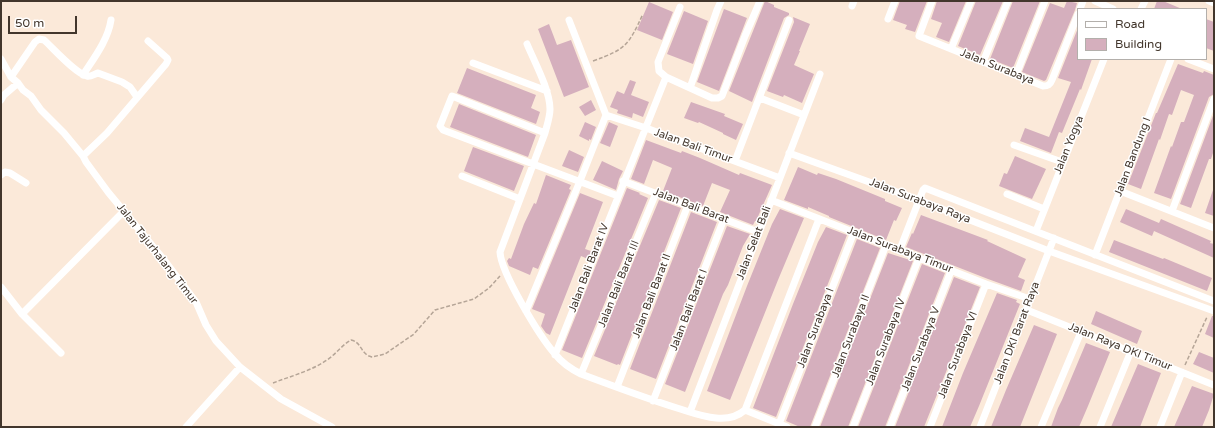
<!DOCTYPE html>
<style>
body{margin:0}
#map{position:relative;width:1215px;height:428px;overflow:hidden;background:#fbe9d9;font-family:"Varela Round",sans-serif}
canvas{display:block}
.frame{position:absolute;inset:0;border:2px solid #42362c;pointer-events:none}
.legend{position:absolute;left:1077px;top:8px;width:130px;height:52px;box-sizing:border-box;background:#fff;border:1px solid #b3afab;margin:0;padding:5px 7px;list-style:none;font-size:12px;color:#42362c}
.legend li{display:flex;align-items:center;gap:8px;height:20px}
.legend b{width:20px;border:1px solid #b3afab}
.scale{position:absolute;left:8px;top:16px;width:69px;height:18px;box-sizing:border-box;border:2px solid #42362c;border-top:0;padding-left:5px;font-size:12px;line-height:14px;white-space:nowrap;color:#42362c;-webkit-text-stroke:3px #fff;paint-order:stroke}
</style>
<div id="map">
<canvas width="1215" height="428"></canvas>
<div class="frame"></div>
<ul class="legend">
<li><b style="height:5px;background:#fff"></b>Road</li>
<li><b style="height:11px;background:#d5afbd"></b>Building</li>
</ul>
<div class="scale">50 m</div>
</div>
<script>
const c = document.querySelector('canvas').getContext('2d');
c.lineJoin = 'round';
function fillPath(path, color) { c.fillStyle = color; c.fill(path, 'evenodd'); }
function strokePath(path, color, width, dash) { c.strokeStyle = color; c.lineWidth = width; c.lineCap = dash ? 'butt' : 'round'; c.setLineDash(dash || []); c.stroke(path); }
function write(font, color, halo, rows, align = 'center') {
  c.font = font + ' "Varela Round",sans-serif'; c.lineWidth = 3; c.setLineDash([]); c.textBaseline = 'middle'; c.strokeStyle = halo; c.fillStyle = color; for (const [text, x, y, turn = 0] of rows) {
    c.save(); c.translate(x, y); c.rotate((+turn || 0) * Math.PI / 180); c.textAlign = isNaN(turn) ? turn : align; if (halo) c.strokeText(text, 0, 0); c.fillText(text, 0, 0); c.restore();
  }
}
const building = new Path2D(`
 M765,1L774,5V7L789,13V15L784,18L752,102L729,91Z
 M900,1H927L915,32L905,29L907,25L893,20Z
 M937,1H966L949,42L936,37L942,23L931,19Z
 M976,1H1003L980,55L958,46Z
 M1013,1H1040L1013,68L990,59Z
 M1067,1L1077,3L1075,10L1046,80L1044,81L1022,72L1050,3L1064,8Z
 M1157,1H1163L1182,9H1154Z
 M649,2L673,12L662,40L637,30Z
 M724,9L747,18L719,91L697,82Z
 M684,11L708,21L693,64L667,54Z
 M793,17L810,24L799,51H800L794,65L814,74L802,103L784,95L783,97L767,91L794,22Z
 M1206,19L1214,22V51L1206,48Z
 M549,24L557,45L571,40L589,87L564,97L538,29Z
 M1078,28V59H1092L1081,90L1080,89L1062,133L1059,132L1051,153L1020,141L1025,128L1049,137L1071,82L1058,78Z
 M1178,64L1203,73L1204,71L1214,75V94L1209,97L1171,199L1154,193L1171,146L1172,147L1181,122H1184L1194,95L1181,90L1172,115L1169,114L1160,140L1159,139L1141,189L1128,184L1156,113H1157Z
 M467,68L536,95L531,108L540,112L536,124L457,93Z
 M630,80L636,82L631,95L649,102L643,117L633,113L632,118L617,113L618,110L610,107L617,91L624,94Z
 M591,100L596,110L585,116L579,107Z
 M691,102L725,114L724,116L743,124L736,140L723,134V133L699,122L698,123L684,118Z
 M459,104L536,135L528,157L450,127Z
 M1214,113V150L1211,159H1209L1191,208L1180,204Z
 M585,122L596,127L591,140L589,139V141L579,136Z
 M609,122L618,126L610,147L600,143Z
 M646,140L681,153L682,151L700,158L739,175L740,173L772,185L756,221H755L753,225L720,212L730,190L712,183L703,206L663,191L672,168L653,160L644,184L631,179Z
 M473,147L524,166L514,191L464,171Z
 M569,150L584,157L578,172L562,166Z
 M1015,156L1046,169L1032,199L999,186L1004,173L1007,174Z
 M602,161L623,171L619,179L616,190L593,180Z
 M798,167L817,175L818,173L836,179L885,199V201L902,208L896,221L894,220L886,240L829,217V216L808,207V209L784,200Z
 M546,175L571,185L569,189L571,190L538,269L533,267L530,275L509,266L507,261L509,258L511,259L524,224L534,203L536,204Z
 M627,188L640,193L639,194L648,198L582,358L562,350Z
 M1213,190L1214,191V216L1205,213Z
 M580,193L603,202L585,249L591,251L588,259L581,256L550,335L546,333L541,326L545,314L532,309Z
 M659,200L681,208L620,365L618,364L617,365L594,356Z
 M780,209L804,218L778,280L730,400L707,391L747,286L772,224Z
 M1126,209L1159,223L1161,219L1211,241L1210,243L1214,244V258L1154,231L1152,236L1120,222Z
 M691,212L717,222L656,379L630,369Z
 M921,215L988,240L987,241L1026,259L1018,277L1025,280L1021,291L988,279L906,247L912,233L913,234Z
 M727,226L750,234L743,246L728,285L723,294L685,392L665,384Z
 M826,227L847,235L776,417L753,408L793,304L818,242Z
 M857,239L880,248L810,427H800L786,421Z
 M1114,240L1163,259L1164,258L1212,278L1207,291L1109,252Z
 M888,253L913,261L848,427H820Z
 M922,264L945,273L885,427H858Z
 M954,277L980,287L924,427H895Z
 M997,293L1017,300L1016,302L1020,304L979,406L970,427H942L963,373Z
 M1096,311L1142,331L1137,344L1091,324Z
 M1212,316H1214V338L1205,334Z
 M1034,325L1057,334L1020,427H991L1006,390Z
 M1086,343L1110,352L1088,406L1079,427H1051L1058,408L1062,400Z
 M1199,352L1214,358V373L1193,364Z
 M1138,364L1161,373L1140,427H1111Z
 M1192,386L1214,394L1209,410L1202,427H1174Z`);
const path = new Path2D(`
 M593,61C626,49 628,46 643,14
 M1185,365L1207,317
 M273,383C291,376 311,371 327,360C336,354 342,345 351,340C360,342 360,349 366,354C367,356 370,356 372,357L385,354L414,334L435,310L474,299L489,288L500,276`);
const street = new Path2D(`
 M932,1L919,36L1043,86C1048,86 1050,85 1052,80L1078,14
 M1095,1L1113,9
 M1209,1L1214,3
 M852,6L854,1
 M680,7L658,62L659,71L666,77L712,98H718L722,96L745,36L760,1
 M1080,9L1083,1
 M1141,9L1145,1
 M888,19L895,1
 M527,44C534,61 550,90 550,109C550,117 547,125 545,133L500,252C501,273 540,337 555,354C562,363 571,369 581,374C613,386 645,398 677,408C690,412 703,417 716,418C726,419 737,417 745,410
 M951,49L971,1
 M1,59L11,77L18,83L23,90L31,96L41,110L64,133L83,156L86,162L108,192L165,261L196,302L206,325L216,341L240,367L281,399L332,427
 M1188,59L1214,69
 M983,62L1008,1
 M473,63L547,91
 M83,75C94,58 108,40 111,20
 M1016,75L1045,1
 M11,77L35,42L39,39L44,40C53,48 76,74 87,76C91,77 94,74 98,73L122,82L130,87L137,97
 M690,88L717,10L721,1
 M760,98L804,115
 M1,100L4,95L18,83
 M606,115L646,128L780,178
 M545,133L452,96L440,126L443,130L618,196
 M1014,145L1062,162
 M789,153L919,200L1049,251L1214,311
 M83,156L107,133L166,64L168,60L167,58L148,41
 M735,161L789,20
 M1,175L5,172L10,173L26,183
 M462,176L520,199
 M623,181L758,232
 M1120,191L1214,228
 M1007,194L1044,209
 M771,200L986,284L1030,299
 M1172,211L1214,99
 M1036,231L1104,59
 M900,249L923,190L925,188L1214,301
 M1095,255L1171,59
 M1,287L22,314L124,211
 M1027,310L1214,385
 M526,311L580,181L606,115L569,20
 M22,314L61,353
 M555,355L666,77
 M581,374L656,193
 M617,387L688,205
 M653,401L724,219
 M745,410L819,219
 M745,410L787,427
 M690,412L820,74
 M779,424L854,232
 M186,427L240,367
 M815,427L886,245
 M853,427L919,258
 M890,427L951,271
 M930,427L986,284
 M980,427L1054,238
 M1041,427L1081,332
 M1100,427L1131,351
 M1160,427L1182,372`);
const streetNames = [
 ["Jalan Surabaya",997,67,22],
 ["Jalan Yogya",1069,145,-68],
 ["Jalan Bali Timur",693,146,20],
 ["Jalan Bandung I",1133,157,-69],
 ["Jalan Surabaya Raya",920,201,21],
 ["Jalan Bali Barat",691,206,21],
 ["Jalan Selat Bali",754,243,-69],
 ["Jalan Surabaya Timur",900,250,21],
 ["Jalan Tajurhalang Timur",157,254,52],
 ["Jalan Bali Barat IV",589,268,-69],
 ["Jalan Bali Barat III",619,284,-68],
 ["Jalan Bali Barat II",652,296,-69],
 ["Jalan Bali Barat I",689,310,-69],
 ["Jalan Surabaya I",816,328,-69],
 ["Jalan DKI Barat Raya",1017,333,-69],
 ["Jalan Surabaya II",851,336,-69],
 ["Jalan Surabaya IV",886,342,-69],
 ["Jalan Raya DKI Timur",1120,347,22],
 ["Jalan Surabaya V",921,349,-69],
 ["Jalan Surabaya VI",958,355,-69]
];
fillPath(building, '#d5afbd');
strokePath(path, '#b5a597', 1.5, [4, 2]);
strokePath(street, '#fff', 7);
write('11px', '#42362c', '#fff', streetNames);
</script>
